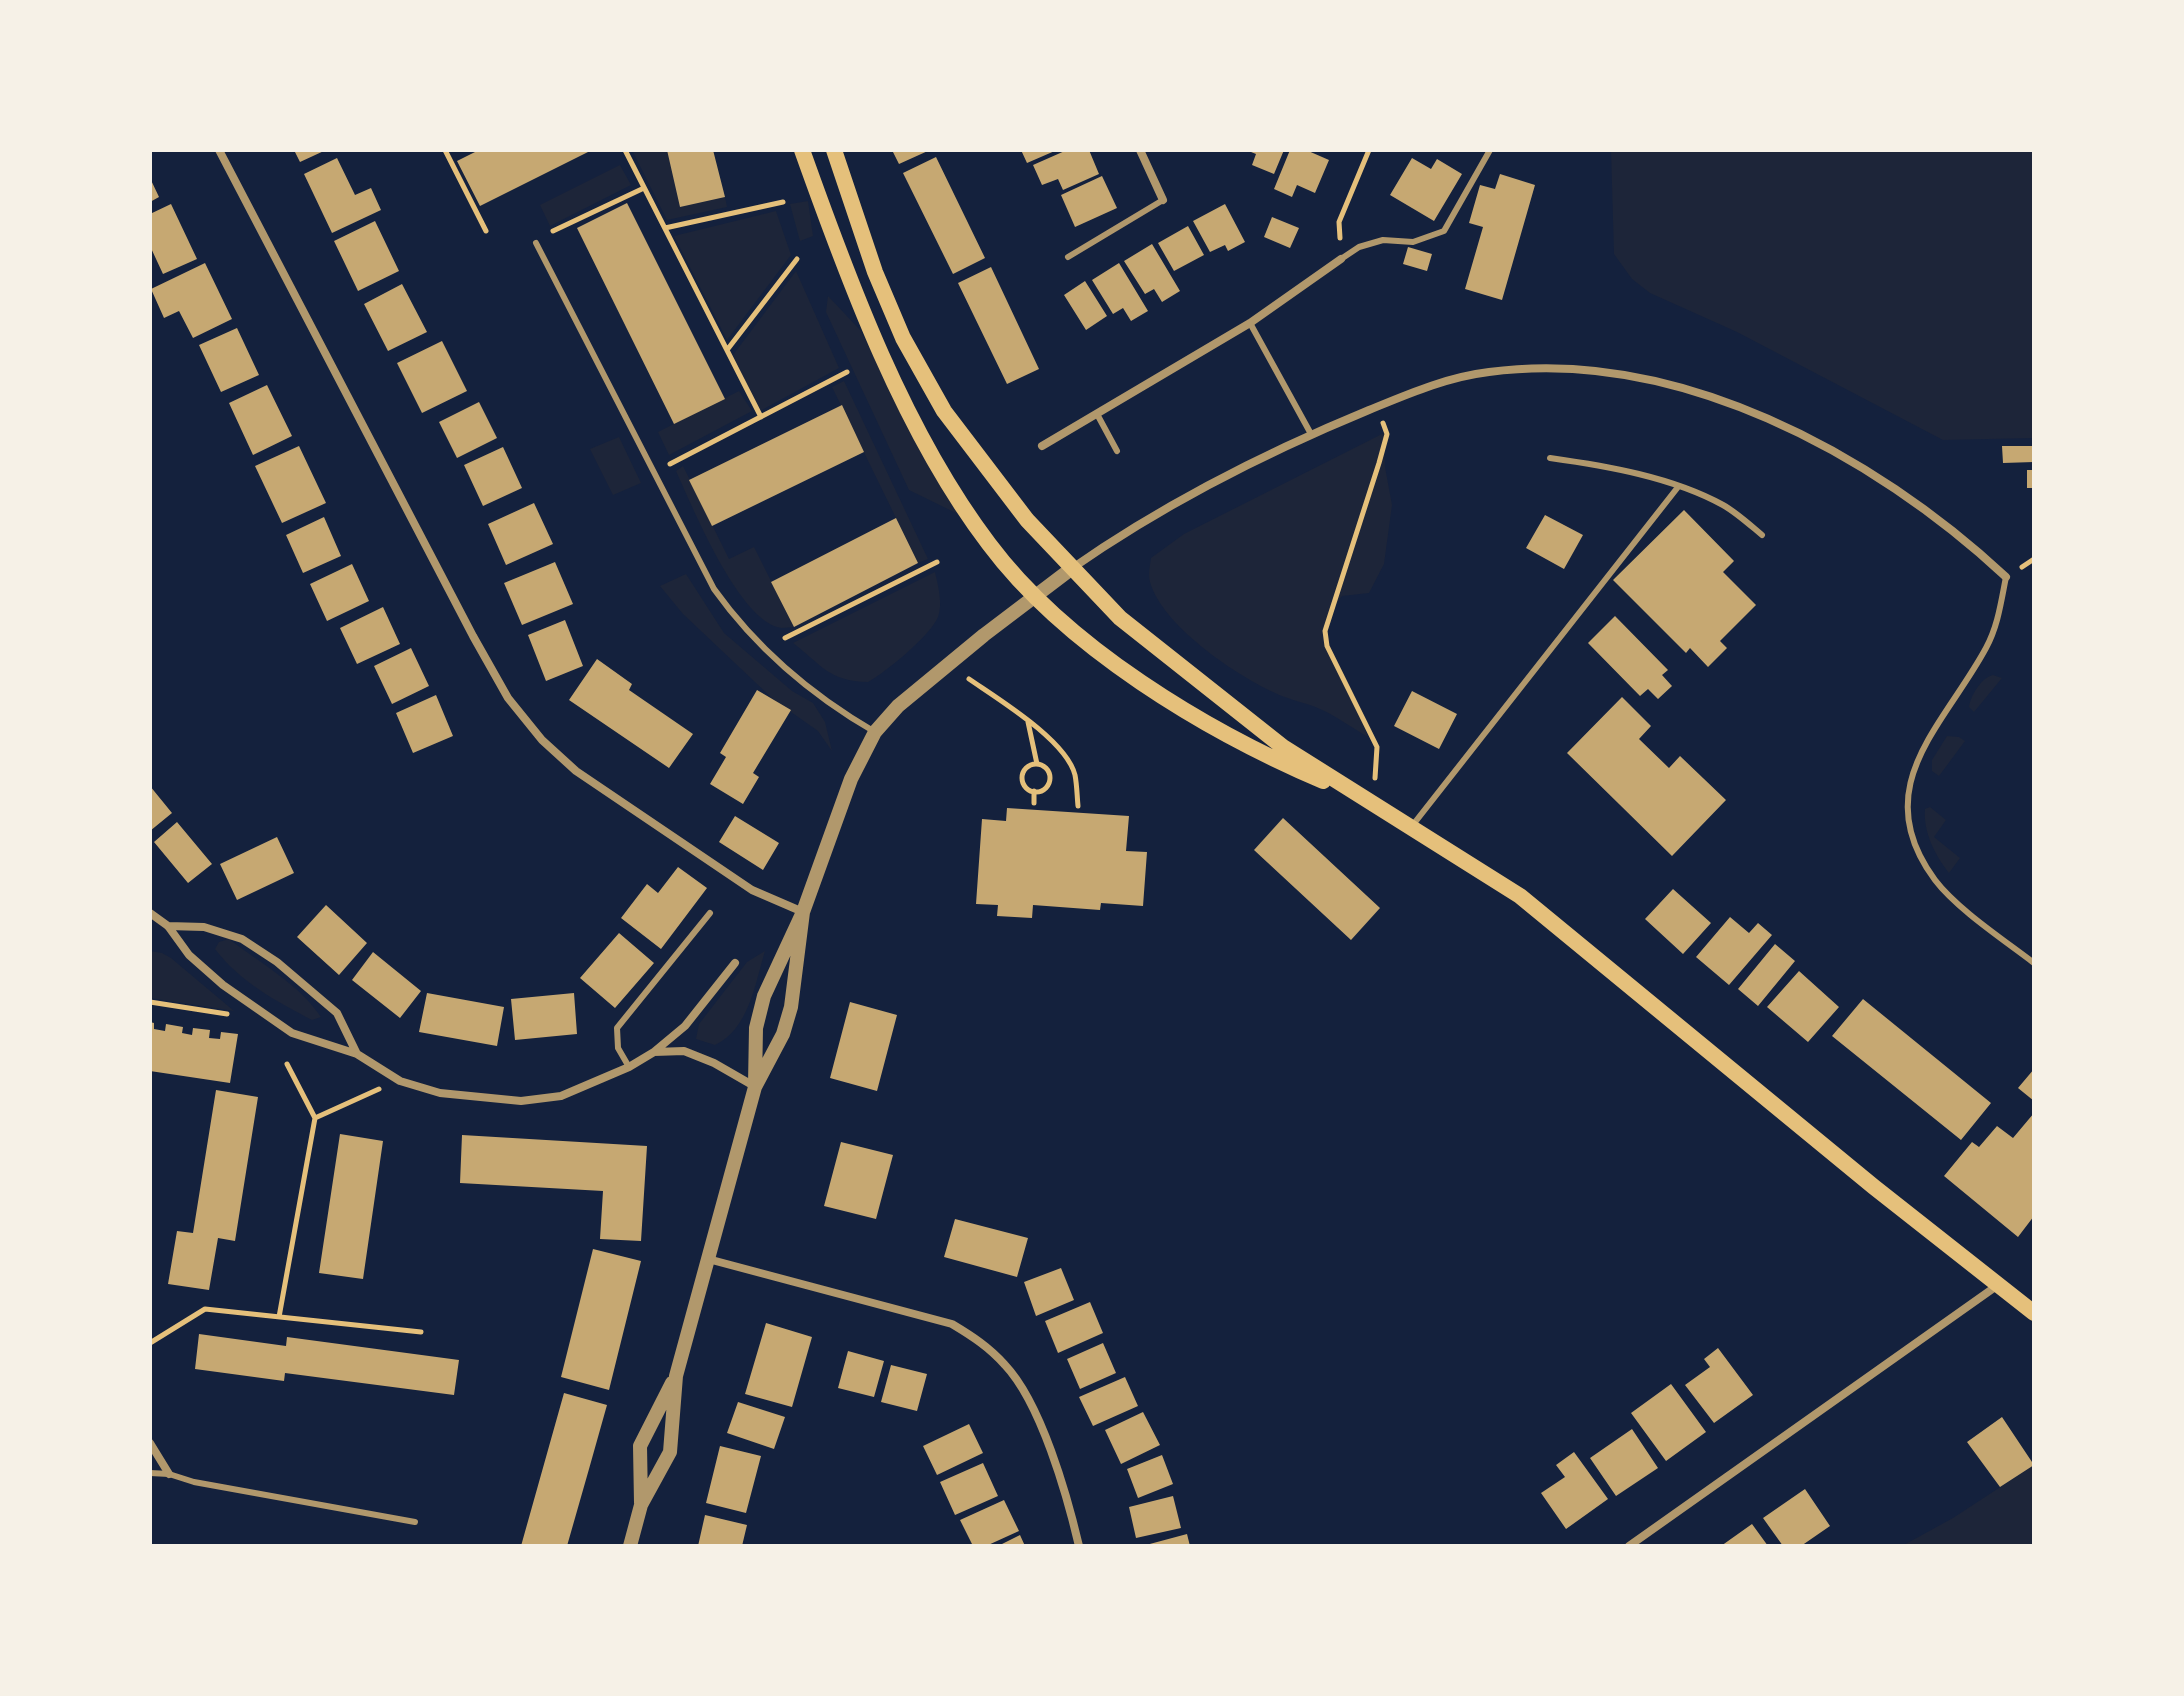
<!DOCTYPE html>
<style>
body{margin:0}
#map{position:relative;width:2184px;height:1696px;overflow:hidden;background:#14213d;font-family:"Crimson Pro",serif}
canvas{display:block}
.frame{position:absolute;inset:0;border:152px solid #f6f1e7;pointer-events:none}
</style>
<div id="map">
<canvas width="2184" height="1696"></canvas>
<div class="frame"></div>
</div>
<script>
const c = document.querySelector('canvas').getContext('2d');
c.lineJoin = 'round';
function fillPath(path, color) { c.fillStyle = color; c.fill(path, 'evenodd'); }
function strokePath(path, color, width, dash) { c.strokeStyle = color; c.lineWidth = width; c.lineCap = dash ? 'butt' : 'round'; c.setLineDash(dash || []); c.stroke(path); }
const green = new Path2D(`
 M632,150H667L680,207L725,197L727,207L667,220Z
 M1611,150H2034V438L1943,440L1737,332L1650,293L1632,279L1614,254Z
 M620,165L631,185L550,226L540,205Z
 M808,201L813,236L800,241L790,204Z
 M776,211L791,255L727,340L674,236Z
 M796,271L839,368L760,411L733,355Z
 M828,296L861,331L909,429L962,516L909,490L826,312Z
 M844,381L928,559L918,563L832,387Z
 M739,391L752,411L669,455L658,432Z
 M1384,433L1385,467L1392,505L1384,564L1369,593L1342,596L1331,610L1325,631L1327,646L1354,700L1368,737C1352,728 1336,716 1320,709C1305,702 1288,700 1273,692C1234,674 1162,625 1150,582C1148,574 1150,566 1151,558L1184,534Z
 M619,437L641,483L613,495L590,449Z
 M683,466L729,559L754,547L794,627C790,627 786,628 782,628C740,624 692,506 676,471Z
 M935,572C938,585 943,604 938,617C931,635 885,673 868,682C828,681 822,665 793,643Z
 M686,574L724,633L792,691L813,703L825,722L832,751L818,731L774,700L683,614L660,586Z
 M1993,675L2002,678L1974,712L1969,707C1971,695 1981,678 1993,675Z
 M1947,736L1959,737L1965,741L1939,776L1932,771V760Z
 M1930,807L1946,820L1934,837L1960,858L1949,873C1935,855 1923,832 1925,809Z
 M229,939C260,963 299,984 321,1017L312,1020C276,1001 240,982 215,949L219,942Z
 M150,951L162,953L171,958L234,1011L150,998Z
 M765,951C755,984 749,1029 715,1045L696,1039L699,1024L747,962Z
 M2034,1465V1546H1902L1953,1518Z`);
const building = new Path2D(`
 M294,150H326L300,162Z
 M479,150H592L480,206L457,161Z
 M667,150H713L725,197L680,207Z
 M892,150H930L899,164Z
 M1021,150H1057L1027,163Z
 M1067,150H1089L1099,174L1063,190L1058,179L1042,185L1033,165Z
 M1246,150H1284L1274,174L1252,165L1256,154Z
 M1290,150H1306L1329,160L1315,193L1297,185L1292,197L1274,189Z
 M936,157L985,258L953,274L903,173Z
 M337,158L355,195L371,188L381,210L332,233L304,174Z
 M1412,158L1431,169L1437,159L1462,174L1434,221L1390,195Z
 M1500,174L1535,185L1502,300L1465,289L1483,227L1469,223L1480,185L1495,189Z
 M1102,176L1117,208L1075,227L1061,195Z
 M150,178L159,197L150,202Z
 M627,203L725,399L674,424L577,228Z
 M171,204L197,259L163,274L150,246V214Z
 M1225,204L1245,242L1228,251L1225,245L1210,252L1193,221Z
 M1272,217L1299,228L1290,248L1264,237Z
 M375,221L399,271L358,291L334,241Z
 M1188,226L1204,255L1174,271L1158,243Z
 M1152,244L1180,291L1162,302L1154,289L1145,294L1124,261Z
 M1408,247L1432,254L1427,271L1403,264Z
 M205,263L232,319L193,338L179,311L164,318L151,289Z
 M1119,263L1148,311L1131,321L1123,308L1113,314L1092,280Z
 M991,267L1039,369L1007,384L958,283Z
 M1085,281L1107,316L1086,330L1064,295Z
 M402,284L427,332L388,351L364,304Z
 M237,328L259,375L221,392L199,345Z
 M442,341L467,391L422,413L397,363Z
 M267,385L292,436L253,455L229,403Z
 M479,402L497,438L457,458L439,422Z
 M842,405L864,452L712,526L689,480Z
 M299,446L326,503L282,523L255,466Z
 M2002,446H2034V462L2003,463Z
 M503,447L522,488L483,506L464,465Z
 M2027,470H2034V488H2027Z
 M534,503L553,544L506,565L488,524Z
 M1684,510L1734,561L1723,572L1756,605L1720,641L1727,648L1708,667L1690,648L1686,653L1613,580Z
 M1545,515L1583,535L1564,569L1526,548Z
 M324,517L341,556L303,573L286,535Z
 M896,518L918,563L794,627L771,582Z
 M555,562L573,604L522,625L504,583Z
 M352,564L369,601L327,621L310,584Z
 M383,607L400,644L357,664L340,628Z
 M1615,616L1668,670L1662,675L1672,686L1658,699L1648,689L1640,696L1588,643Z
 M565,620L583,666L546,681L528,635Z
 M411,648L429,686L392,704L374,666Z
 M597,659L632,684L629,690L693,734L669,768L569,700Z
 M757,690L791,710L753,773L759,777L743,804L710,784L726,757L720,753Z
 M1412,691L1457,714L1439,749L1394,726Z
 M436,695L453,736L413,753L396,713Z
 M1622,697L1651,726L1639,739L1669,768L1680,756L1726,800L1672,856L1567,753Z
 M150,786L172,813L150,831Z
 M1007,808L1129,816L1126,851L1147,852L1143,906L1101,903L1100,910L1033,905L1032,918L997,916L998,905L976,904L982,819L1006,821Z
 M735,816L779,843L763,870L719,842Z
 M1283,818L1380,908L1351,940L1254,850Z
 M177,822L212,864L188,883L154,842Z
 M277,837L294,873L237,900L220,864Z
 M678,867L707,888L661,949L621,918L647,884L658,893Z
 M1673,889L1711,923L1683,954L1645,919Z
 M326,905L367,943L339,975L297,937Z
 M1730,917L1749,933L1758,923L1772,935L1729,985L1696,957Z
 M619,933L654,963L615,1008L580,978Z
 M1775,944L1795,961L1758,1006L1738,989Z
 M373,952L421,991L400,1018L352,980Z
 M1799,971L1839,1007L1808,1042L1767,1007Z
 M427,993L504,1007L497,1046L419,1032Z
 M574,993L577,1034L515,1040L511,999Z
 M1863,999L1991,1103L1961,1140L1832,1036Z
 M850,1002L897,1015L877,1091L830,1078Z
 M150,1022L154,1023V1029L165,1031L166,1024L183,1027L182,1033L192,1035L193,1028L210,1030L209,1038L220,1039L221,1032L238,1034L230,1083L150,1071Z
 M2034,1069V1101L2018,1088Z
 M216,1090L258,1097L235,1241L218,1238L209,1290L168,1284L177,1231L193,1233Z
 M2034,1113V1216L2018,1237L1944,1176L1972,1142L1979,1147L1997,1126L2013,1138Z
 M340,1134L383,1141L363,1279L319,1273Z
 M462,1135L647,1146L641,1241L600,1239L603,1191L460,1183Z
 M841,1142L893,1155L876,1219L824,1206Z
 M955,1219L1028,1238L1017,1277L944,1257Z
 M593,1249L641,1261L609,1390L561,1377Z
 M1061,1268L1074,1300L1036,1316L1024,1282Z
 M1090,1302L1103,1333L1058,1353L1045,1321Z
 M766,1323L812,1337L792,1407L745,1394Z
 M199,1334L286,1346L287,1337L459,1360L454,1395L285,1373L284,1381L195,1369Z
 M1103,1343L1116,1373L1080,1389L1067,1359Z
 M1718,1348L1753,1395L1714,1423L1685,1385L1710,1367L1704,1359Z
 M848,1351L884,1361L874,1397L838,1388Z
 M891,1365L927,1374L917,1411L881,1402Z
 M1125,1377L1138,1406L1093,1426L1079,1397Z
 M1671,1384L1706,1432L1666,1461L1631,1413Z
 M564,1393L607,1405L589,1469L567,1546H521Z
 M738,1402L785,1417L774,1449L727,1433Z
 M1143,1412L1160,1445L1121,1464L1105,1430Z
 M2002,1417L2034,1465L2000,1487L1967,1442Z
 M969,1424L983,1453L937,1475L923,1446Z
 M1632,1429L1658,1468L1616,1496L1590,1458Z
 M720,1446L761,1456L746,1513L706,1503Z
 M1574,1452L1608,1499L1566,1529L1541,1493L1565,1477L1556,1465Z
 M1162,1455L1173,1484L1138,1498L1127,1469Z
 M983,1463L998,1496L955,1515L940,1482Z
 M1805,1489L1830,1526L1801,1546H1783L1763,1518Z
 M1173,1496L1181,1528L1136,1538L1129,1507Z
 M1004,1500L1019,1531L986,1546H973L960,1520Z
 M705,1515L747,1525L742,1546H698Z
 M1752,1524L1768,1546H1721Z
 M1187,1534L1190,1546H1146V1545Z
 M1020,1535L1025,1546H998Z`);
const path = new Path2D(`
 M445,150L486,231
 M625,150L761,417
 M665,228L783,202
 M553,231L644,188
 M1340,238L1339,222L1369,150
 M727,350L797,259
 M670,464L847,372
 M2022,567L2034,559
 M785,638L937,562
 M969,679C998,699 1066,740 1075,775C1077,785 1077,796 1078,806
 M1028,722L1037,764
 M1022 778a14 14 0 1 1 28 0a14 14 0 1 1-28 0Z
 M1375,778L1377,747L1327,646L1325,631L1379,463L1387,434L1383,423
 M1034,803V791
 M150,1002L227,1014
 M315,1118L379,1089
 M279,1317L315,1118L287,1064
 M150,1343L205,1309L421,1332`);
const service = new Path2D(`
 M536,243L714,589C757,649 811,695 875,732
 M1068,257L1163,200
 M1341,259L1359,247L1383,240L1413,242L1444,231L1490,150
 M1250,323L1311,434
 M1097,414L1117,451
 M1550,458C1607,466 1672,477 1723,505C1737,513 1750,525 1762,535
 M2006,577C2001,602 1998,626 1986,648C1944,726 1866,787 1935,880C1957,909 2004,940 2034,963
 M1412,826L1678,487
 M629,1067L618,1048L617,1028L710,913
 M150,1473L169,1474L194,1482L415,1522`);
const minor = new Path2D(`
 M219,150L473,636L508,698L542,740L576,771L752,890L803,912
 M1140,150L1163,200
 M1042,446L1250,323L1341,259
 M1071,569C1161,506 1267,452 1369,410C1408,394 1447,377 1489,372C1676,347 1873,453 2006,577
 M150,913L168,926L189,955L223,985L292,1033L357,1054L400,1081L440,1093L521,1101L561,1096L629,1067L654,1052L684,1051L714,1063L754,1086
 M168,926L204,927L242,939L277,962L337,1013L357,1054
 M655,1051L685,1026L735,963
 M708,1259L952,1324C972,1336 989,1347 1005,1365C1041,1403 1067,1495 1079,1546
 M150,1443L169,1474
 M1629,1546L1998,1285`);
const tertiary = new Path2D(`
 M755,1084L756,1028L764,996L803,912L851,779L875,732L898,706L984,635L1071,569
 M641,1503L640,1446L672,1383
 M630,1546L641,1505L670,1452L676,1376L755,1087L783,1034L791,1007L803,912`);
const secondary = new Path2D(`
 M802,150C849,282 904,432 989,544C1066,647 1206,731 1323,781
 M834,150L875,272L903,338L944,411L1027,520L1120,618L1283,747L1520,896L1874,1187L2034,1313`);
fillPath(green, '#1d2539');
fillPath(building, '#c6a872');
strokePath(path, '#e5c07b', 5);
strokePath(service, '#b1986c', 6);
strokePath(minor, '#b1986c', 8);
strokePath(tertiary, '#b1986c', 14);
strokePath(secondary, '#e5c07b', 16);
</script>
